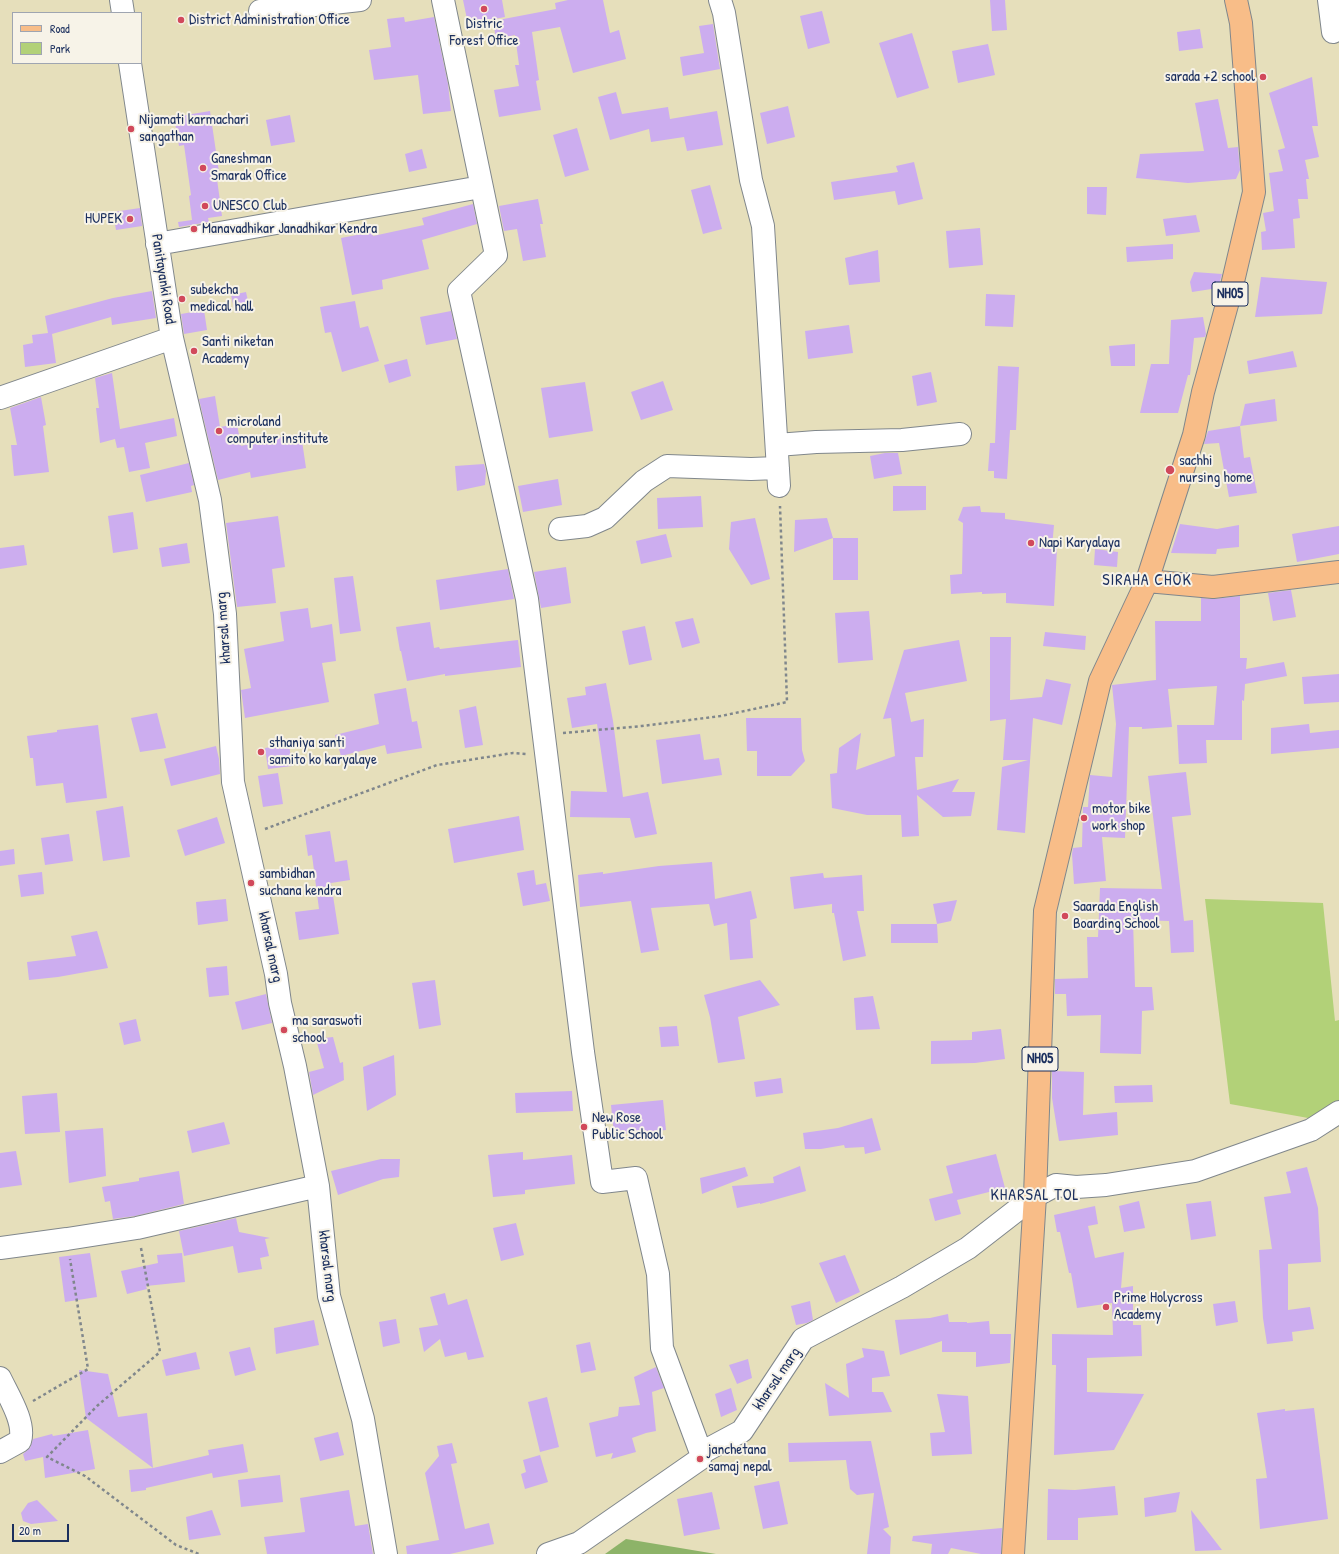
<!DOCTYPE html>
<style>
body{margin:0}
#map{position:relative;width:1339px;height:1554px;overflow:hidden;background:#e6dfbb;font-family:"Patrick Hand",sans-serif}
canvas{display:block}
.legend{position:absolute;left:12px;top:12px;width:130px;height:52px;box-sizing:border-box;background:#f7f3e8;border:1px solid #9fa5b1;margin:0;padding:5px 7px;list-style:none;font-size:12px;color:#1b2f5e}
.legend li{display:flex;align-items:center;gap:8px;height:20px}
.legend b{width:20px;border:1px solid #9fa5b1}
.scale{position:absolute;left:12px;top:1524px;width:57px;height:18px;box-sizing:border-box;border:2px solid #1b2f5e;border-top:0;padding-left:5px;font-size:12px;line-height:14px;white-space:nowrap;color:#1b2f5e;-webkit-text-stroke:3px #f7f3e8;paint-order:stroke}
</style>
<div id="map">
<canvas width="1339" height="1554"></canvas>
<ul class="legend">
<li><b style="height:5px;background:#f8bd88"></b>Road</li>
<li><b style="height:11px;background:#b2d178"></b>Park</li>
</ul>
<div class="scale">20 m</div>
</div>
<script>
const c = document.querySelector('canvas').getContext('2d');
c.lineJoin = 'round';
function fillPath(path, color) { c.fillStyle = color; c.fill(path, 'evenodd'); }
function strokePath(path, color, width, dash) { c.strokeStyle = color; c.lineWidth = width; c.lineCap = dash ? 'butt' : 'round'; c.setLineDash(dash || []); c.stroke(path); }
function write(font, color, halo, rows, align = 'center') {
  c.font = font + ' "Patrick Hand",sans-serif'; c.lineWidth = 4; c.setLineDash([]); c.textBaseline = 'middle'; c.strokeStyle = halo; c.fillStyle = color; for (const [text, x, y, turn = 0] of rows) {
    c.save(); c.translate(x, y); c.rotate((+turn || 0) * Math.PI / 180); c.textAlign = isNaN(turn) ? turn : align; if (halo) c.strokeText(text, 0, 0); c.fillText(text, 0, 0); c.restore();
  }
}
const green = new Path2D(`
 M1205,899L1323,903L1335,1021L1339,1020V1117L1325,1121L1230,1104Z`);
const forest = new Path2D(`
 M626,1539L716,1554H605Z`);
const building = new Path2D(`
 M463,0H502L505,17L468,24Z
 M568,0H603L610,33L619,30L626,59L573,73L560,27L532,32L539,80L536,81L541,110L499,117L494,90L519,86L515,65H519L515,35L496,39L493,21L556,9L555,3Z
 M990,0H1005L1007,30L992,31Z
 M822,11L830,43L808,49L800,16Z
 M404,17L405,22L434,17L448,84L451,111L423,114L418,75L374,80L369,50L391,47L387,19Z
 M713,24L720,69L683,76L680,57L704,53L699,26Z
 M1200,29L1203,48L1179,51L1177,32Z
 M912,33L929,88L897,98L879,43Z
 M988,44L995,75L958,83L952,51Z
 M1312,77L1318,126H1312L1319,157L1305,160L1309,179H1306L1308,199H1298L1300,218L1293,219L1295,248L1262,250L1261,232L1266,231L1263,213L1274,211L1269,173L1283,171L1278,150L1285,148L1269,93Z
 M616,92L622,114L668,107L670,119L717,111L723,145L687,151L684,137L651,142L649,129L610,140L598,97Z
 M1218,99L1228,148L1238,147L1240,170L1236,179L1188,183L1136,178L1140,154L1204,151L1195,103Z
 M788,106L795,137L767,144L760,113Z
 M210,111L220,179H217L222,216L208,218L209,222L179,227L178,222L192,220L189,196L191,195L184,145L179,146L174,117Z
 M290,115L295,142L271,146L266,120Z
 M577,128L589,170L565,177L553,135Z
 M422,149L427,168L409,172L405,154Z
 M914,162L923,199L898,205L895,191L834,200L831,182L898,172L896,166Z
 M710,185L722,229L703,234L691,190Z
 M1087,187H1107L1106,215L1087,214Z
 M538,199L543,224H540L546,257L523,261L517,229L504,231L499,206Z
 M473,204L477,224L422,240L429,269L382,280L383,289L352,295L341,238L372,232L373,236L424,225L422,218Z
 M140,208L142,226L116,230L113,212Z
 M1196,215L1200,232L1166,236L1163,219Z
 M980,228L983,265L949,268L946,231Z
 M1173,244V259L1127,262L1126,247Z
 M878,250L880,282L849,285L845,258Z
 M1194,272L1222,274L1218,288L1192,292L1190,282Z
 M1261,277L1327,282L1322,314L1255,317Z
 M152,291L156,318L112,325L111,317L52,334L56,363L25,367L23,345L33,343L32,335L48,333L45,316L113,298Z
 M246,292L250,310L235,313L231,295Z
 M986,294L1015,295L1013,327L985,326Z
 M355,301L360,328L368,326L379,361L342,372L331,332L325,333L320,307Z
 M204,310L207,330L184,334L181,314Z
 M451,311L457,339L426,345L420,317Z
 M1203,317L1206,334L1205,337L1194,338L1190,375H1188L1178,413H1140L1151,364H1169L1171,320Z
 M849,325L853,353L808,359L805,331Z
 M1135,344V366H1111L1109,346Z
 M1293,351L1297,367L1249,374L1247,361Z
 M407,359L411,376L389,383L384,365Z
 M998,366L1019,367L1016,430H1010L1007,479L994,478V471H988L990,443H995Z
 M931,372L937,402L917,406L912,376Z
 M112,373L120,429L174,418L177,436L145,443L150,468L129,472L124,447L117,448L115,439L100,443L96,408H99L95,378Z
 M663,381L673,410L641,420L631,392Z
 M585,382L593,431L549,438L541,388Z
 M215,396L220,427L237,424L241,446L274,438L301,434L306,468L251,478L250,472L218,480L199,399Z
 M41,397L46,425L43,426L49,472L14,476L11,445H17L10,408Z
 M1275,399L1277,421L1240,426L1245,404Z
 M1240,426L1244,458L1250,457L1257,493L1229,497L1219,443L1204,444L1208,431Z
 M885,453H898L902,474L874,479L870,456Z
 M189,463L194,485L191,486L192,492L146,502L140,475Z
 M484,464L486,471L485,485L457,491L455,466Z
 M558,479L562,505L523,512L518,486Z
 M893,486H926V510L893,511Z
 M701,496L703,527L658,529L657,498Z
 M980,506L981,512L1005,513V519L1054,525L1052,547L1057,548L1054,606L1006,603V593L982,594V592L951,594L950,575L962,574L963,523L958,520L963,507Z
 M133,512L138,549L113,553L108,516Z
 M278,516L285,567L272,569L276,603L237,607L226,523Z
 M755,518L770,579L751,585L729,549L731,522Z
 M827,518L833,538L794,552L795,520Z
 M1180,524L1217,529L1239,525V547L1217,549L1216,554L1171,553Z
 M1339,526V554L1297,562L1292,534Z
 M666,534L672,557L641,564L636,541Z
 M833,538H858V580H833Z
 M187,543L190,563L162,567L159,548Z
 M24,545L27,565L0,569V548Z
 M1095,549L1118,552L1117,567L1094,565Z
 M566,567L571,603L541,608L534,572Z
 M508,569L514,599L440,610L436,580Z
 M353,576L361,631L340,634L334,578Z
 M1291,590L1296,617L1273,621L1268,593Z
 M1240,596V658H1247L1246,669L1284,662L1287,676L1245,684L1244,701L1242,700V740H1206L1207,763L1179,764L1177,725H1214L1217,686L1168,689L1172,727L1142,729V727H1129L1125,838L1102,837L1106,881L1074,884L1072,854L1073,848L1082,847L1083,807H1088L1090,775L1112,777L1116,724L1112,685L1156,680L1155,621H1201V598L1214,599Z
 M308,608L311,628L332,624L336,661L322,663L329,702L245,718L241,690L251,688L244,649L284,641L280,612Z
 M869,611L873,660L838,663L835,613Z
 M693,618L700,643L682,648L675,622Z
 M430,622L434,648L439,647L440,649L518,640L521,667L445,676V674L407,681L401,651H400L396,627Z
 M645,626L652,660L629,665L622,631Z
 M1045,632L1086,636L1085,650L1043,646Z
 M990,637H1011L1010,700L1042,697L1046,679L1071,684L1062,725L1033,718L1025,833L997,830L1002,767L1028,760H1003L1006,719L990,721Z
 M959,640L967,681L905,693L911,722L924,719L923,757H915L917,790L959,779L952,792H975L971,816L943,817L917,795L919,836L902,837L901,815H867L832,808L830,774L837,773L839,748L861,733L856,770L895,756L891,718L883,719L904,650Z
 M1339,674V702L1304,704L1302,677Z
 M606,683L613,721L623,797L648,792L657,834L635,838L630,818L570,817L571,791L607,792L597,724L572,728L567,698L586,695L585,687Z
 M406,688L412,722L417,721L422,748L387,754L385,745L341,756L335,735L379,724L374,694Z
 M476,706L483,745L465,748L459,710Z
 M157,713L166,748L140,752L131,718Z
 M746,718H801L802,750L805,761L791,776H757V751H747Z
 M1309,724L1310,733L1339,730V748L1271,754V728Z
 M98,725L107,798L66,803L63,783L36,786L33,758H30L27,736L57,732V730Z
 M700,734L704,760L719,758L722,775L662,784L656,740Z
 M289,744L292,766L268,769L265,748Z
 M216,746L219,759L220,774L171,786L164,759Z
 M1186,772L1191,815L1172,817L1184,921L1193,920L1194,952L1171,953L1169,921L1133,920L1135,987H1152L1154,1010L1142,1011L1141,1054L1100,1053L1101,1015L1067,1016L1066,994H1055V979L1088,978L1087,937H1098L1100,888L1162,889L1148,776Z
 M278,773L283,804L263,807L258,776Z
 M123,806L130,857L103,861L96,811Z
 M519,816L524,850L454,863L448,829Z
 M217,817L225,843L185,856L177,830Z
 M330,831L335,862L347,860L350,880L331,883L339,934L299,940L295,912L319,909L312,855L308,856L305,835Z
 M69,834L73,861L45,865L41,838Z
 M14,849L15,864L0,866V851Z
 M712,862L715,899L751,891L757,918L750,920L753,958L730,960L727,923L714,926L709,904L651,908L659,950L641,953L631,901L580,907L578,875L603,872V874L659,866Z
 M534,870L536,885L546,883L550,901L523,906L517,873Z
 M42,872L44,894L21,897L18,875Z
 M823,873L824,878L862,875L864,911H857L866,956L843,961L834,913H832V904L794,909L790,877Z
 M226,899L228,921L198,925L196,902Z
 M957,900L951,921L937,924L933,904Z
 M891,924H937L938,943H891Z
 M97,931L108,968L58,977L29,980L27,962L76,956L71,936Z
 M227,966L229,995L209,997L206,968Z
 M435,980L441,1025L419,1029L412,983Z
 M760,980L780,1005L738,1017L745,1059L718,1063L710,1017L704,995Z
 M266,994L272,1023L242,1030L235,1002Z
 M873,996L880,1029L856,1030L854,998Z
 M136,1019L141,1041L124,1045L119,1023Z
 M677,1026L679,1046L661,1047L659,1027Z
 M1001,1029L1005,1059L975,1063L931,1064V1041L972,1040V1032Z
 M333,1037L340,1063L343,1062L344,1080L313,1095L309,1072L324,1068L316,1039Z
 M394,1055L396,1095L367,1111L363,1067Z
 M1052,1071L1084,1072L1083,1115L1117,1112L1118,1135L1059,1141L1052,1098Z
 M781,1078L783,1093L756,1097L754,1082Z
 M1152,1085L1153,1102L1115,1103L1114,1086Z
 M572,1091L573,1111L516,1113L515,1093Z
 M57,1093L60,1132L25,1134L22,1096Z
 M663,1100L666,1130L614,1135L611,1105Z
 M872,1118L881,1150L865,1154L864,1147L845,1148L844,1145L821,1149H805L803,1133L838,1128Z
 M224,1122L230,1144L192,1153L187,1131Z
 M103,1128L106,1176L69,1183L65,1131Z
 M16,1151L22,1185L0,1188V1153Z
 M523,1152V1160L572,1155L575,1184L525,1190V1194L493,1197L488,1155Z
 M996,1154L1005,1188L957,1200L961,1214L935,1221L929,1199L953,1193L946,1166Z
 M381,1159H400L399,1177L383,1179L338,1195L331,1171Z
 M800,1166L806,1191L760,1204V1203L737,1208L732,1186L774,1183L773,1177Z
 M745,1167L748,1176L702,1194L700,1178Z
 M1307,1167L1318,1208L1321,1262L1288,1264V1310L1310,1307L1314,1329L1292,1332L1293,1341L1267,1344L1263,1318L1259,1250L1272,1249L1264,1197L1291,1193L1286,1172Z
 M179,1171L184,1204L135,1216L113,1219L110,1201L105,1202L102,1187L139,1181V1178Z
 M1139,1201L1145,1228L1124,1232L1119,1206Z
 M1211,1201L1216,1236L1191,1240L1186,1204Z
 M1095,1206L1098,1224L1088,1226L1095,1258L1124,1252L1121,1288L1133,1286V1325H1141L1142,1356L1087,1358V1392L1144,1394L1114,1450L1054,1455L1056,1365H1052V1334L1113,1335L1112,1303L1077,1308L1071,1273H1069L1060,1232H1057L1054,1215Z
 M236,1218L239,1232L270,1238L265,1239L269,1256L260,1258L262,1269L238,1273L233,1246L184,1256L179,1231Z
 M516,1223L524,1255L501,1261L493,1228Z
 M90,1253L97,1297L65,1302L59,1257Z
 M182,1253L185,1282L146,1286L147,1289L127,1294L121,1271L158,1263L157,1255Z
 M845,1255L860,1292L836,1303L819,1263Z
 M445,1293L448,1305L467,1299L484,1357L468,1360L466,1352L445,1357L440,1339L424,1352L419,1328L438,1325L430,1297Z
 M810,1301L813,1320L807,1323L796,1325L791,1306Z
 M1235,1301L1238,1322L1216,1326L1213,1304Z
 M948,1314L949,1322H967V1323L989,1321L990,1334H1011L1010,1363L976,1367V1352H942V1341L900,1355L895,1320L930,1318Z
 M396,1319L400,1343L383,1347L379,1322Z
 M314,1320L319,1345L276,1354L274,1328Z
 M590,1342L596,1370L581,1373L576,1345Z
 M250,1347L256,1370L235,1376L229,1352Z
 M862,1348L884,1351L890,1376L872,1378V1392H883L892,1412L829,1416L825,1383L849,1398L846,1364L864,1357Z
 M196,1352L200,1369L166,1376L162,1360Z
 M748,1359L752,1378L737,1384L729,1365Z
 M656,1367L664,1388L652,1392L656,1431L646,1433L632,1438L636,1452L611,1459L613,1453L596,1457L589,1423L618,1416L619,1407L640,1405L634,1377Z
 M79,1370L108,1374L118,1417L147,1413L153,1468L209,1455L208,1450L243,1444L248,1472L213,1478L212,1473L146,1488V1490L131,1492L129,1470L153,1468L86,1418Z
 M731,1388L737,1410L721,1417L715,1394Z
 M937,1394L968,1396L972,1454L932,1456L930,1433L945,1432Z
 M547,1397L559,1447L540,1452L528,1402Z
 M1314,1408L1328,1519L1260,1529L1256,1479L1267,1478L1257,1413L1285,1409V1411Z
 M88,1430L95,1469L45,1478L43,1457L25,1461L23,1454L30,1448L33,1439L52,1434L53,1436Z
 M338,1432L344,1455L320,1461L314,1438Z
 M871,1441L889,1527L883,1529L891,1537L890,1554H867L874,1493L857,1495L850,1489L846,1460L789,1462L788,1443Z
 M452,1443L457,1463L451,1464L465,1529L489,1523L494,1544L450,1554H407L406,1546L439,1540L425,1473L439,1456L437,1446Z
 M540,1455L548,1482L525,1489L521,1474L526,1472L523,1460Z
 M280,1475L283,1502L241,1507L238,1480Z
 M779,1481L788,1524L763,1529L754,1486Z
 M1115,1486L1118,1515L1078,1518V1540H1047L1048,1489L1075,1490Z
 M349,1490L355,1526L368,1524L373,1554H267L264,1537L305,1532L300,1498Z
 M712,1492L720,1529L684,1536L677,1499Z
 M1180,1492L1176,1512L1145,1517L1144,1498Z
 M37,1500L58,1521L31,1524L23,1521L21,1513L28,1503Z
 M212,1510L221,1535L189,1540L186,1517Z
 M1191,1510L1222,1550L1195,1551Z
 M1002,1528L1001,1554H981L951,1548L948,1554H931L932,1544L912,1541L913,1536Z`);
const path = new Path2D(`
 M563,733L642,726L721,716L787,702L780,506
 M265,829L437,765L513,753L527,754
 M141,1248L160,1352L97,1406L47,1457L85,1476L176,1545L199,1554
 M33,1401L88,1369L70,1259`);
const minor = new Path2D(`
 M121,0L123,13
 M443,0L496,255L459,291L527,599L583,1052L602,1182L636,1178L658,1274L662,1348L701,1453
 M720,0L724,13L751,180L763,226L779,486
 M1329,0L1333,32
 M260,11L360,0
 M157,244L481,187
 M172,338L210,500L225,614L233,782L276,974L280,1003L295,1066L318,1186L329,1296L363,1419L386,1554
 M0,398L172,338L130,63
 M777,445L816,442L902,440L960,434
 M560,529L587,526L605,518L644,481L667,466L751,469L778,468
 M0,1248L67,1239L137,1228L318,1186
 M0,1378C8,1395 26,1423 20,1441L0,1452
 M548,1554L579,1543L700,1459L701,1453L742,1431L803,1339L902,1287L968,1248L1035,1196L1056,1185L1076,1187L1106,1185L1195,1171L1311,1130L1339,1112`);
const major = new Path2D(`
 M1147,581L1213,587L1339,572
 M1013,1554L1035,1196L1045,911L1100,681L1147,581L1194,435L1203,392L1231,290L1254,192L1241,23L1236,0`);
const markers = [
 [484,9,4,"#d1495b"],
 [181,20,4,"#d1495b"],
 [1263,77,4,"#d1495b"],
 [131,129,4,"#d1495b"],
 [203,168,4,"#d1495b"],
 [205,206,4,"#d1495b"],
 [130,219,4,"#d1495b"],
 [194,229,4,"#d1495b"],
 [182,299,4,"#d1495b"],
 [194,351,4,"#d1495b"],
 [219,431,4,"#d1495b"],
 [1170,470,5,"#d1495b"],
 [1031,543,4,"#d1495b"],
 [261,752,4,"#d1495b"],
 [1084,818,4,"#d1495b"],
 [251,883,4,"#d1495b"],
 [1065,916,4,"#d1495b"],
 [284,1030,4,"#d1495b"],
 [584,1127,4,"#d1495b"],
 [1106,1307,4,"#d1495b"],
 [700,1459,4,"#d1495b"]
];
const shields = [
 [1230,294,36],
 [1040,1059,36]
];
const shieldNames = [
 ["NH05",1230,294],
 ["NH05",1040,1059]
];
const poiNames = [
 ["District Administration Office",189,20],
 ["Distric",484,24,"center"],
 ["Forest Office",484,41,"center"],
 ["sarada +2 school",1255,77,"right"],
 ["Nijamati karmachari",139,120],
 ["sangathan",139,137],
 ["Ganeshman",211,159],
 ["Smarak Office",211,176],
 ["UNESCO Club",213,206],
 ["HUPEK",122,219,"right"],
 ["Manavadhikar Janadhikar Kendra",202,229],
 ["subekcha",190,290],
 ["medical hall",190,307],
 ["Santi niketan",202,342],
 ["Academy",202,359],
 ["microland",227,422],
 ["computer institute",227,439],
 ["sachhi",1179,461],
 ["nursing home",1179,478],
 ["Napi Karyalaya",1039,543],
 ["sthaniya santi",269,743],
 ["samito ko karyalaye",269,760],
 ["motor bike",1092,809],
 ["work shop",1092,826],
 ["sambidhan",259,874],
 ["suchana kendra",259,891],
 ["Saarada English",1073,907],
 ["Boarding School",1073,924],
 ["ma saraswoti",292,1021],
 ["school",292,1038],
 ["New Rose",592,1118],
 ["Public School",592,1135],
 ["Prime Holycross",1114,1298],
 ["Academy",1114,1315],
 ["janchetana",708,1450],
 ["samaj nepal",708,1467]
];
const streetNames = [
 ["Panitayanki Road",163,279,81],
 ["kharsal marg",224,628,-94],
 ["kharsal marg",270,947,78],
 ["kharsal marg",327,1266,83],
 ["kharsal marg",777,1379,-56]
];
const neighbourhoodNames = [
 ["SIRAHA CHOK",1147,581],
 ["KHARSAL TOL",1035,1196]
];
fillPath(green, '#b2d178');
fillPath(forest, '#8db368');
fillPath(building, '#ccadef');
strokePath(minor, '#80878c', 24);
strokePath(major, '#80878c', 24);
strokePath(path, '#80878c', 2.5, [3, 3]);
strokePath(minor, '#fff', 22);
strokePath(major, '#f8bd88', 22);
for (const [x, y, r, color] of markers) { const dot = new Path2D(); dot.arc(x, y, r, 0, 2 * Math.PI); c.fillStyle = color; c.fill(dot); strokePath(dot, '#f7f3e8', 1.5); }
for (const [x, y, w] of shields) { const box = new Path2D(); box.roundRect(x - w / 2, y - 12, w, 24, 3); c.fillStyle = '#f7f3e8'; c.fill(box); strokePath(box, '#1b2f5e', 1); }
write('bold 14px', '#1b2f5e', null, shieldNames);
write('15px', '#1b2f5e', '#f7f3e8', poiNames, 'left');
write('15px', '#1b2f5e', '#f7f3e8', streetNames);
c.letterSpacing = '1px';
write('16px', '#1b2f5e', '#f7f3e8', neighbourhoodNames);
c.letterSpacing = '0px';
</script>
